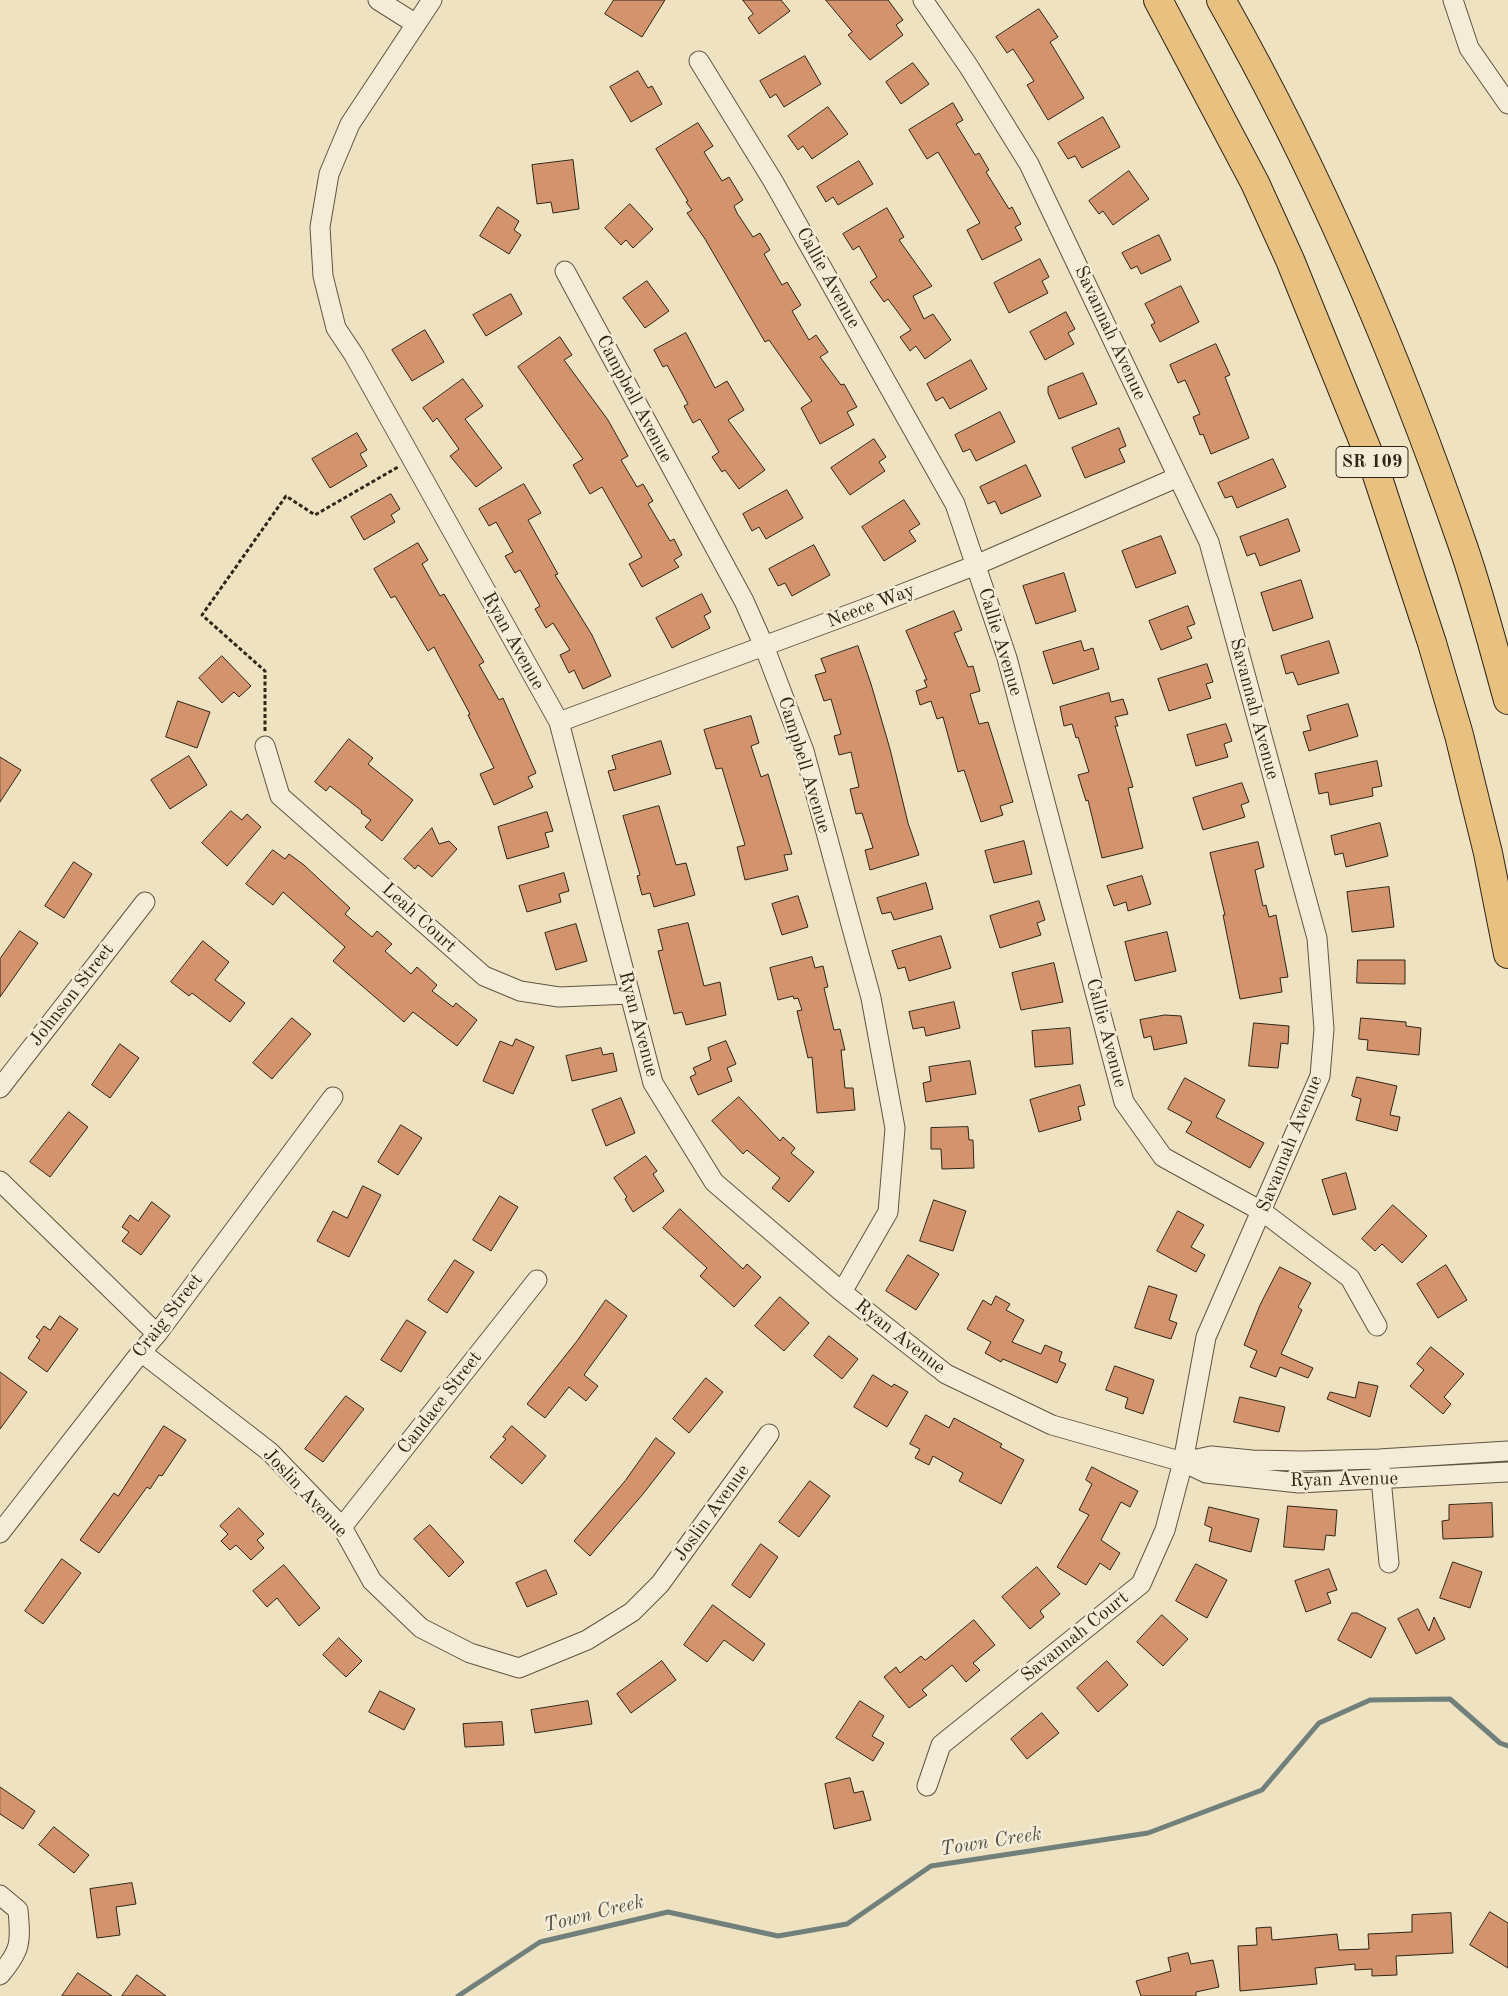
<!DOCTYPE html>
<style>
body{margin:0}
canvas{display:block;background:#efe2c1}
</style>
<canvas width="1508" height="1996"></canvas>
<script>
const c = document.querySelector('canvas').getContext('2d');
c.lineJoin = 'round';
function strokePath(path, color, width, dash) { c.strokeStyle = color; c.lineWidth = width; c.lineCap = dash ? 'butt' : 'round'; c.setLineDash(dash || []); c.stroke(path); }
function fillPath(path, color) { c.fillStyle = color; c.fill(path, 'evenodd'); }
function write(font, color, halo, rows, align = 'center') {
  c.font = font + ' "Old Standard TT",serif'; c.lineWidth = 5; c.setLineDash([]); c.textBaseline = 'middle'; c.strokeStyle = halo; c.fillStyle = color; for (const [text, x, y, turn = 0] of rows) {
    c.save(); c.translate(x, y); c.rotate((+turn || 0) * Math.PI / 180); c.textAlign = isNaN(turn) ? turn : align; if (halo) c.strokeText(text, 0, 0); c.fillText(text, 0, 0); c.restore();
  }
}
const stream = new Path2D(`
 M458,1996L540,1942L668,1912L778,1936L847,1924L931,1866L1148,1833L1262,1790L1319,1723L1370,1700L1450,1699L1500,1743L1508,1746`);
const building = new Path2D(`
 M614,0H665L642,37L605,14Z
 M743,0H781L790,11L759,34L748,18L753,14Z
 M826,0H888L903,20L896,25L903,35L870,60L848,35L852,32Z
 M1039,9L1058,37L1050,42L1084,98L1048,120L1027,85L1034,81L1013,49L1007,53L996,37Z
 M805,56L821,84L784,107L776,94L770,98L760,81Z
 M913,63L929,84L901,104L886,82Z
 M638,71L648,88L652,86L662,104L631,122L610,87Z
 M953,103L963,120L956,124L975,155L979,153L989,170L986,172L1009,209L1012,207L1021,224L1015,227L1022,240L982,260L967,230L980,223L938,152L927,159L909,130Z
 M828,107L848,134L812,159L803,146L798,150L788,136Z
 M1103,117L1120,147L1082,168L1075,156L1068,159L1058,143Z
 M698,123L713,146L704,152L722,181L729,177L743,200L734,206L737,213L753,237L760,233L770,250L764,254L782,285L787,282L801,305L792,311L809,340L816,335L828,352L820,357L841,385L844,384L857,407L847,412L854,425L820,444L801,408L812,401L769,340L765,342L705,239L687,213L692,210L686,202L688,201L656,149Z
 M573,160L579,209L553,213L551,202L537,204L532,165Z
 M859,161L873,184L838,205L833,197L826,202L817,187Z
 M1129,171L1149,199L1113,225L1103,211L1099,214L1089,201Z
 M630,204L653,229L633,248L626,240L621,245L605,228Z
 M498,207L519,221L514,230L521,235L509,254L480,236Z
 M887,208L904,237L899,240L932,286L913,296L924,319L933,314L951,340L925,359L916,346L910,351L900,337L911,330L888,299L884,302L870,282L877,277L859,246L853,250L843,234Z
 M1159,235L1171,260L1141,274L1137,266L1131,269L1122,253Z
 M1040,259L1049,277L1042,281L1048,293L1009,313L994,283Z
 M647,281L669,311L645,328L623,298Z
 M1181,286L1199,322L1160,342L1151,325L1155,323L1145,304Z
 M511,294L522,314L486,336L473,315Z
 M1066,312L1075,329L1068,333L1074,344L1045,360L1030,332Z
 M425,330L444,362L412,381L392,350Z
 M686,333L715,388L727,381L744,410L728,420L765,470L739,489L725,470L722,472L712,457L719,452L700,419L693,423L684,406L688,404L667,365L663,367L654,350Z
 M560,337L572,355L564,360L608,420L628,456L621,460L637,487L643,484L653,501L648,504L670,541L674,539L682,555L674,560L679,567L642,587L629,564L642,557L602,487L590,494L573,465L583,459L518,367Z
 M1216,344L1230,375L1225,377L1249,438L1211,454L1203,434L1200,435L1193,417L1200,414L1185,380L1178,383L1170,365Z
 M971,360L987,389L950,409L943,397L936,401L927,384Z
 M1083,373L1097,404L1059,419L1048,393V387Z
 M463,379L483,406L465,419L502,468L476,487L450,456L459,449L437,418L433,422L423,408Z
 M1000,412L1015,442L976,461L970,449L963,452L955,435Z
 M1119,428L1126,446L1119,449L1125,462L1085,478L1072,448Z
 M357,433L367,450L360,454L367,466L330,488L312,459Z
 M874,439L886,457L879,462L885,471L850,495L831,468Z
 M1273,459L1286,487L1237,508L1232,496L1225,498L1218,483Z
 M1026,465L1041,496L1001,514L995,501L988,504L980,487Z
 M524,484L541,513L528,520L558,574L555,575L592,635L611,676L583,689L574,670L569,673L560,655L570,650L553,623L546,628L535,609L540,606L520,570L515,573L505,556L513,552L496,522L489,526L479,509Z
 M787,490L803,518L766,539L759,527L752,531L743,514Z
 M391,494L400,509L391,515L395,522L364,540L351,517Z
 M904,500L920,524L909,531L916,541L884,561L862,527Z
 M1288,519L1300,551L1260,566L1255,553L1247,556L1240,537Z
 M1161,536L1176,573L1136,588L1122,551Z
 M418,543L428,560L422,564L440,596L444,594L484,662L479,665L499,700L503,698L536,773L528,777L533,787L494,805L480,774L494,768L468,715L470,714L434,647L428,651L395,596L391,598L374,569Z
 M814,545L830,575L792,596L785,583L778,586L769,569Z
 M1064,573L1076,611L1036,624L1023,586Z
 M1301,580L1313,618L1273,631L1261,593Z
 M702,594L711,612L704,616L710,628L672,648L656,618Z
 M1188,606L1195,624L1187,627L1192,638L1161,650L1149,621Z
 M954,611L962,630L954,633L968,667L973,666L980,691L970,694L979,724L988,722L1013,802L1000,806L1003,815L981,822L964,770L958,772L943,717L937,719L931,701L920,705L916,691L927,687L924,680H927L906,631Z
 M1081,641L1084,651L1093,648L1099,669L1053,684L1043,652Z
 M1329,641L1339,673L1298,685L1293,672L1286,674L1281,656Z
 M858,646L871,684L890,749L908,823L919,855L870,870L865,850L873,848L862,813L856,814L850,789L859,787L851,752L839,755L834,736L841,734L831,699L824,701L815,675L826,672L821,659Z
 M222,656L251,686L239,697L234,692L222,703L199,678Z
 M1207,664L1213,682L1206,684L1211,698L1169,711L1158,679Z
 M1109,693L1111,702L1123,699L1128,714L1115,717L1118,726H1115L1133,787L1128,788L1143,848L1102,858L1088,800L1086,801L1078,775L1089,772L1078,737L1076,738L1072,724L1064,726L1060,707Z
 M178,701L210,712L197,748L166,737Z
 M1348,704L1358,736L1309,751L1303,732L1311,730L1307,716Z
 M751,716L759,743L751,746L761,777L768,774L792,854L784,855L788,870L745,880L737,847L745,845L722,768L716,769L704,730Z
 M1226,724L1232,741L1224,744L1228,757L1196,766L1187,735Z
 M349,739L373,758L368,764L413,800L382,841L365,827L371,820L361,813L362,811L330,786L326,791L315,782Z
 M661,741L671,774L614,791L608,771L616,769L612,756Z
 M189,756L207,785L170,809L151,780Z
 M0,757L21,770L0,802Z
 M1377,761L1382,786L1372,788L1373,796L1330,805L1328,792L1319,794L1315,774Z
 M1242,783L1249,802L1241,805L1245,817L1203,830L1193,798Z
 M659,806L676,865L686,863L695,895L654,907L650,893L642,895L637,876L640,875L623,816Z
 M231,811L242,820L247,814L261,827L227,866L202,843Z
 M547,812L553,831L545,833L549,847L507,859L498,827Z
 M1380,823L1388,856L1346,867L1343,853L1335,855L1331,836Z
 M432,828L439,844L449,841L457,849L432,877L418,865L415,869L404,859Z
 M1024,841L1032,874L994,883L985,851Z
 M1258,842L1264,867L1255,870L1263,906L1266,905L1269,917L1276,915L1288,977L1280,978L1282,992L1240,999L1223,915H1225L1210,853Z
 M273,850L285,859L289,854L304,865L350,908L345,914L372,937L377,931L392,944L385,951L411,974L417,967L437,985L432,991L453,1007L456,1003L477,1020L457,1046L413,1012L404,1022L333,961L345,947L283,892L273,905L246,884Z
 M74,862L92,874L64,918L45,906Z
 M564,873L569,891L559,894L561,902L527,912L519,886Z
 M1142,876L1151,904L1128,911L1126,902L1114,906L1107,886Z
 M926,883L933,909L894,920L891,912L882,914L877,898Z
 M1389,887L1394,927L1352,932L1347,892Z
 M798,896L808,927L782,935L772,904Z
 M1039,901L1045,920L1037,923L1041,935L1000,948L990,916Z
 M688,923L704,986L720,982L726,1015L686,1025L682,1012L674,1014L658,951L663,950L658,930Z
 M576,924L587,961L556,970L545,933Z
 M20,931L38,943L0,997V959Z
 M1167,932L1176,971L1135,981L1125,942Z
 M941,936L951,968L909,981L905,967L898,969L892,951Z
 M203,941L229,962L215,980L245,1003L230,1022L192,993L189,996L171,982Z
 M812,957L815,968L823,966L828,987L824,988L834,1030L840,1029L845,1050H841L845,1088H853L855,1110L817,1113L812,1057L808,1058L797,1011L802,1010L798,998L794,999L793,996L778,1000L770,968Z
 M1358,960H1405V984L1357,983Z
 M1054,963L1063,1002L1021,1010L1012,973Z
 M954,1002L960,1028L926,1036L924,1027L913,1029L909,1012Z
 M1165,1015L1181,1016L1187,1043L1154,1050L1151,1036L1144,1038L1140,1020Z
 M292,1018L311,1034L272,1079L253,1063Z
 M1361,1018L1406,1022V1026L1421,1028L1419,1055L1367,1050L1368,1040L1359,1039Z
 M1254,1023L1289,1026L1288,1044L1281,1043L1278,1068L1249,1066Z
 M1070,1028L1073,1064L1035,1067L1032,1031Z
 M516,1039L534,1047L513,1094L483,1081L500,1041L512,1046Z
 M726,1041L736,1064L727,1068L732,1081L698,1095L690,1077L696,1074L693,1068L711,1060L708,1048Z
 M120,1044L139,1058L110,1098L92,1085Z
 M601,1048L603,1055L613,1053L617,1071L572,1081L566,1056Z
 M970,1061L976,1094L926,1102L923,1083L931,1081L929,1067Z
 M1357,1077L1397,1086L1390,1115L1400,1117L1397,1131L1356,1120L1361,1099L1352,1096Z
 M1185,1078L1225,1100L1216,1117L1264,1143L1250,1168L1186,1132L1192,1122L1168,1109Z
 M1080,1085L1085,1105L1078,1107L1081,1120L1039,1132L1030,1100Z
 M739,1097L780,1141L783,1137L795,1148L791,1153L814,1172L789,1202L772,1188L780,1178L747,1150L743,1154L712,1121Z
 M621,1098L635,1133L606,1146L592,1110Z
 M69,1112L88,1127L50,1177L30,1162Z
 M401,1125L422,1138L398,1175L378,1162Z
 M968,1127L969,1140H973L974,1168L942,1169L941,1149H931V1128Z
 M646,1156L657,1171L653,1174L664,1191L633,1212L625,1199L627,1197L614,1178Z
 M1346,1173L1356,1209L1333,1215L1322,1180Z
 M363,1186L381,1195L349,1257L317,1241L333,1211L347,1218Z
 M500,1196L518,1207L491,1251L473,1240Z
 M934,1200L966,1211L953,1251L920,1241Z
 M152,1202L170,1216L141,1255L122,1241L129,1232L122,1227L130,1215L138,1221Z
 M1393,1205L1427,1236L1402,1263L1382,1244L1375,1251L1362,1239Z
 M680,1209L743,1269L747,1264L761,1277L734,1307L700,1276L707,1268L663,1228Z
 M1178,1211L1204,1225L1191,1247L1205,1255L1196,1272L1157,1251Z
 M908,1255L939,1274L916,1310L886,1291Z
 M455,1260L474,1272L447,1313L428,1300Z
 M1446,1265L1467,1300L1438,1318L1417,1284Z
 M1280,1267L1311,1283L1298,1307L1302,1310L1281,1354L1313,1368L1308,1378L1280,1367L1276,1377L1250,1367L1257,1351L1244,1345L1260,1305Z
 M1149,1286L1177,1295L1169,1320L1177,1323L1171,1339L1135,1328Z
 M996,1296L1010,1304L1006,1310L1024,1320L1012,1342L1041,1354L1045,1345L1062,1352L1059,1361L1066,1364L1057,1383L1003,1359L1001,1362L985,1353L991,1342L967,1329L983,1300L991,1305Z
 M780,1297L809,1323L784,1351L755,1326Z
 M606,1300L627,1316L584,1375L598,1386L586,1401L569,1387L545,1418L527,1404L577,1341Z
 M60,1316L78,1329L47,1372L28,1358L40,1340L36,1337L44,1326L50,1330Z
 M407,1320L426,1332L401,1372L381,1360Z
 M829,1336L858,1359L842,1379L814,1356Z
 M1431,1347L1464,1374L1444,1397L1451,1404L1443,1414L1410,1386L1424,1370L1417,1364Z
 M1115,1366L1154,1380L1143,1414L1125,1408L1128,1398L1106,1390Z
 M0,1372L27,1392L0,1429Z
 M873,1375L892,1387L894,1384L908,1392L887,1427L854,1407Z
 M706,1378L723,1392L689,1433L673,1419Z
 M1359,1382L1378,1386L1370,1417L1327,1399L1330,1392L1355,1398Z
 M346,1396L364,1409L323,1462L305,1449Z
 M1240,1397L1285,1407L1279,1432L1234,1422Z
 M926,1415L949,1428L954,1418L1002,1444L1000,1447L1024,1460L1001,1504L959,1481L963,1473L933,1456L929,1465L915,1458L920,1449L910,1444Z
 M164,1426L186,1440L162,1476L159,1475L150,1489L147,1487L99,1553L80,1540L114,1493L118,1496Z
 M512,1426L546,1456L522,1484L490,1457L506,1439L503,1437Z
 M656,1438L675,1453L643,1494L590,1556L574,1541L625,1481Z
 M1092,1467L1138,1491L1130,1507L1121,1502L1101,1540L1120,1553L1110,1570L1100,1563L1086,1585L1057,1567L1089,1515L1079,1510L1092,1484L1086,1480Z
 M810,1481L830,1496L799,1537L779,1522Z
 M1492,1503L1493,1537L1443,1539L1442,1521L1449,1520V1505Z
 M1288,1506L1337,1510L1335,1536L1326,1535L1324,1550L1284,1547Z
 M1209,1507L1259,1519L1251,1552L1209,1541L1212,1528L1205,1525Z
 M239,1508L264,1534L257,1540L264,1548L251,1560L236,1545L230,1550L221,1541L228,1534L220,1526Z
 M430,1525L464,1562L449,1577L414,1539Z
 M761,1544L778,1557L750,1598L732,1585Z
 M62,1559L81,1573L43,1624L25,1611Z
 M1453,1562L1482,1572L1470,1608L1440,1598Z
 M1196,1564L1227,1580L1207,1618L1176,1601Z
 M284,1565L320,1608L299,1626L277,1598L267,1607L253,1591Z
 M1037,1567L1060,1594L1040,1611L1044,1617L1030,1629L1002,1597Z
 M1329,1569L1337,1590L1327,1593L1331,1603L1306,1612L1295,1581Z
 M546,1570L557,1594L527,1607L516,1583Z
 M713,1605L765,1644L753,1661L724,1640L707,1662L684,1645Z
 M1418,1609L1429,1631L1434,1617L1445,1639L1416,1654L1398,1619Z
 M1352,1613H1357L1386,1628L1371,1658L1338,1640Z
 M1162,1615L1188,1639L1163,1666L1137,1642Z
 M974,1620L995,1645L973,1663L980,1670L966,1682L952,1665L922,1690L927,1695L909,1708L884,1677L896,1667L900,1673L921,1656L925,1660Z
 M339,1638L362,1661L346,1677L323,1655Z
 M662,1661L676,1680L631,1713L617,1694Z
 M1107,1661L1128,1685L1098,1712L1077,1688Z
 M380,1691L415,1709L404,1730L369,1712Z
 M588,1701L592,1724L535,1733L531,1710Z
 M860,1701L884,1716L872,1736L884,1743L873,1761L836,1738Z
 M1042,1713L1059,1733L1027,1759L1011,1739Z
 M502,1722L504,1745L465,1747L463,1724Z
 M850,1778L854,1793L863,1791L871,1820L834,1829L825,1784Z
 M0,1787L35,1811L23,1829L0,1814Z
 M54,1827L89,1855L74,1873L39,1845Z
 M132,1883L136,1904L116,1907L120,1935L97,1938L90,1889Z
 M1490,1912L1508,1923V1968L1470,1945Z
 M1451,1913L1453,1953L1396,1956L1397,1975L1372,1976V1969L1355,1970V1964L1315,1968L1317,1984L1240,1991L1238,1946L1257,1945L1256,1928L1271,1927L1272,1940L1337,1934L1339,1950L1369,1949L1368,1934L1412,1932V1915Z
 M1188,1953L1191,1964L1213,1960L1219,1987L1196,1992V1996H1141L1136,1981L1171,1971L1168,1958Z
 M78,1973L112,1996H62Z
 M137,1975L166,1996H122Z`);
const path = new Path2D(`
 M265,731V671L202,615L286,496L315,515L398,467`);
const minor = new Path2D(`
 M378,0L416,24
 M432,0L350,124L329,174L320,227L323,276L336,328L354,355L559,722L653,1083L714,1182L842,1292L946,1374L1052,1425L1183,1462L1206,1473L1299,1483L1508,1472
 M923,0L969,67L1029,164L1209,542L1317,938L1324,1029L1320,1076L1206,1337L1183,1462L1165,1530L1141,1584L941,1745L927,1786
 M1453,0L1469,48L1508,104
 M699,61L773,181L955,504L1007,658L1124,1102L1163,1157L1263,1212L1350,1278L1377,1326
 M565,271L744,601L764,646L804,751L871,998L895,1128L888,1212L842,1292
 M559,722L861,610L976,565L1178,477
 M265,746L280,796L484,976L520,991L559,997L630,994
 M0,1088L145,902
 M0,1181L157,1334
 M141,1352L270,1452L342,1527L372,1581L421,1628L470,1653L519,1668L587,1640L632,1612L660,1584L769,1434
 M1183,1462L1211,1456L1252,1460L1302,1461L1379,1459L1508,1451
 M1380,1468L1389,1563
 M342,1527L537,1280
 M0,1533L141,1352L157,1334L333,1097
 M0,1895L18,1910C21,1943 21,1950 0,1975`);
const highway = new Path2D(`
 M1158,0L1255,183L1290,260L1376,472L1432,643L1459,735L1488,853L1508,954
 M1221,0C1320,174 1399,360 1464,549C1481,599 1494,650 1508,700`);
const shields = [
 [1372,462,72]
];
const shieldNames = [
 ["SR 109",1372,462]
];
const streetNames = [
 ["Callie Avenue",828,278,61],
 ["Savannah Avenue",1110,333,65],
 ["Campbell Avenue",634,399,62],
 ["Neece Way",871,606,-21],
 ["Ryan Avenue",513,641,61],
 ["Callie Avenue",1000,642,73],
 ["Savannah Avenue",1254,709,75],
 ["Campbell Avenue",804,765,73],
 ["Leah Court",419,918,42],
 ["Johnson Street",72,995,-52],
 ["Ryan Avenue",638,1024,75],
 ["Callie Avenue",1106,1033,75],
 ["Savannah Avenue",1290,1144,-68],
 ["Craig Street",168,1316,-52],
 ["Ryan Avenue",900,1337,38],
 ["Candace Street",440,1403,-52],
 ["Ryan Avenue",1344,1480,-1],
 ["Joslin Avenue",305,1493,47],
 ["Joslin Avenue",712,1513,-54],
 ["Savannah Court",1075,1637,-39]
];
const waterNames = [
 ["Town Creek",991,1842,-9],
 ["Town Creek",594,1914,-14]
];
strokePath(stream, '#71807a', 5);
fillPath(building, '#d2936d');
strokePath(building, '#302517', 1);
strokePath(minor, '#605442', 21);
strokePath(highway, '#302517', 30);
strokePath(path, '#302517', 3, [4, 2.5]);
strokePath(minor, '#f5ecd7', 19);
strokePath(highway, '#e8c180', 28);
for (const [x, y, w] of shields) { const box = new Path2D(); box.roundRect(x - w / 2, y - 15.5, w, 31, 4); c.fillStyle = '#f5ecd7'; c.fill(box); strokePath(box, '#302517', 1); }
write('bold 18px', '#302517', null, shieldNames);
write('19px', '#302517', '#f5ecd7', streetNames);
write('italic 20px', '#515249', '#f5ecd7', waterNames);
</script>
